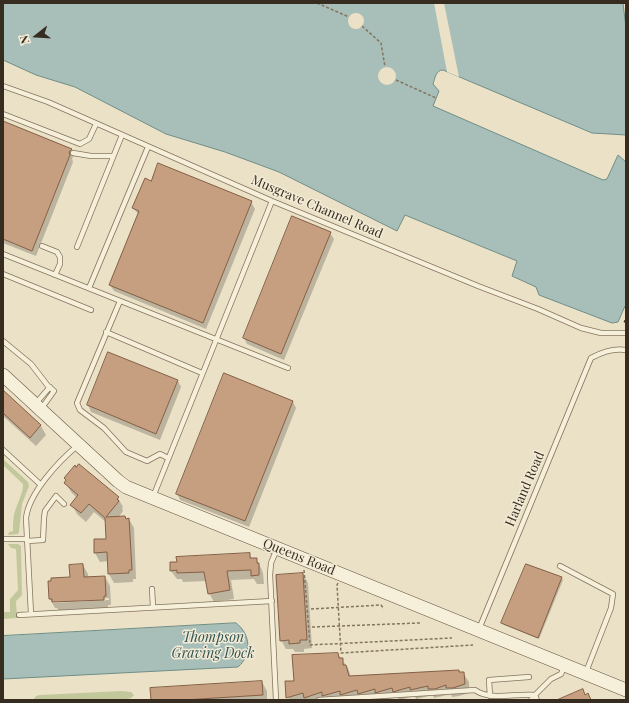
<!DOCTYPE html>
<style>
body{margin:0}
#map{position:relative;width:629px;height:703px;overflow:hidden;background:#ebe1c7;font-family:"Playfair Display",serif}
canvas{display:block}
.frame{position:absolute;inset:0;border:4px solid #372c20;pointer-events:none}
.north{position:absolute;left:16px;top:16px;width:40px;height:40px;-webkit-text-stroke:3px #f3ebd6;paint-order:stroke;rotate:253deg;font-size:11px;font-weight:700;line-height:16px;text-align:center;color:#372c20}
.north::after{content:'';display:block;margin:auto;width:14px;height:18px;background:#372c20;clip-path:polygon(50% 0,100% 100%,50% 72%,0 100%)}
</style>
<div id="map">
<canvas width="629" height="703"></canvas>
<div class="frame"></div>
<div class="north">N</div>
</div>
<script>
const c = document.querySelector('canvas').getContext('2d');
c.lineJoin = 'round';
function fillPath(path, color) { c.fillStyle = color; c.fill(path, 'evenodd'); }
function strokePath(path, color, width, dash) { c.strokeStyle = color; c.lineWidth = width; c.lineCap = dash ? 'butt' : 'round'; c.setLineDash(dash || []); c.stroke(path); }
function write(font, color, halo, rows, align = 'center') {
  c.font = font + ' "Playfair Display",serif'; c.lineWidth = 3; c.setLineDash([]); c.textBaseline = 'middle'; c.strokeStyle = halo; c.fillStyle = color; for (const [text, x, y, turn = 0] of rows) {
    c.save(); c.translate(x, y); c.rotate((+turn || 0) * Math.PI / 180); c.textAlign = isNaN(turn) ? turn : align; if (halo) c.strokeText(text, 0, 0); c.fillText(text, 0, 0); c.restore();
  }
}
const green = new Path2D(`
 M3,459L28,482L29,486L22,504L19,532L18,534L8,535L9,532L13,531C13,525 13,520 14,515C16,506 24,491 23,484L3,465Z
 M8,544H18L21,546L22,595L16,601L17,618L3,619V612H10V599L18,590L16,549L11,548Z
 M122,691L131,692L134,695L131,698L125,700H33L36,696L40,695Z`);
const water = new Path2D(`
 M3,3H623L626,28V135L592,133L443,70C436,70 435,78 433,84L439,91L433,106L603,180L607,179L618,155L626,162V306H625L618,322L612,323L539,295L536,287L512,276L517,261L405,215L397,231L279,172L225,152L166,134L75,87L36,75L3,60Z
 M236,623C251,634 252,655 238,667L3,679V636Z`);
const pier = new Path2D(`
 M434,3H444L459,77L447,72Z
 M348 21a8 8 0 1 1 16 0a8 8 0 1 1-16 0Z
 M378 76a9 9 0 1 1 18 0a9 9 0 1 1-18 0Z`);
const shadow = new Path2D(`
 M3,122L72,149L75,155L72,158L73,162L36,256L3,243Z
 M152,182L251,202L255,209L206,329L114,291L110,285L139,215L133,208Z
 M330,233L334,239L284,360L247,344L244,338Z
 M178,381L181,387L160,440L91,412L88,405Z
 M3,391L41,426L46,435L36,446L3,416Z
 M293,402L296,408L249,527L180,500L177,493Z
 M66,483L118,498L123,507L122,508L123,511L118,518L129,519L134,528L136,579H133V582L114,583L109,574L108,561L100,562L95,553L107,540V523L94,512L86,522L77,514L72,505L77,498L71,492Z
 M249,554L252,559H256L261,568L263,573L264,584H257L254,579L231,580L234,599L214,602L209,593L207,581L183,582L182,579H177L171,571L178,563Z
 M83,565L88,574V578L105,577L110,586L111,605H108V608L59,611L57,608H55L50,599ZM109,598V600L53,603V601Z
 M526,565L562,578L563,580L539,639L504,625L502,623Z
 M303,574L308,583L312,648L304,649V652H295L293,649H286L281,640Z
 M338,654L348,668L351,677L459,671L460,673H463L469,682V693L459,696L452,697L451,694L434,698L433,695L416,699L415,696L399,700L397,697L386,700H381L380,698L373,700H289L286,682H296Z
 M262,682L267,691V700H152Z`);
const building = new Path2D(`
 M3,121L72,149L69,152L70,155L32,251L3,239Z
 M158,163L252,201L203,323L109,285L139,211L132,208L145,178L151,181Z
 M292,216L331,232L281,354L243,338Z
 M108,352L178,380L156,434L87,405Z
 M224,373L293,401L245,521L176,494Z
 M3,390L41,425L30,438L3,413Z
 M79,464L119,497L117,499L119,501L106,517L125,516L126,519L129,518L132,570H129V573L108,574L107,552L94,553V539H106L105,518L89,504L81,513L70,505L78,495L64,483L66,480L64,478L75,465L76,467Z
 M250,553V558H257V563H259V575L251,576V570L227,571L230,590L208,594L204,572L177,573V570L170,571V562H177L176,557Z
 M83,564L84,577L105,576L106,596H104V600L52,602V599H49L48,581H51V578L70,577L69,565Z
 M526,564L562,577L538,638L501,623Z
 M303,573L307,640H300V643L289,644V640L280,641L276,575Z
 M338,653L339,658H343V665H346L349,676L459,670V672H464L465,684L453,688H446V685L435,689H428V686L410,690V687L393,692L392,688L375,693V689L358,694L357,690L340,695V691L322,696V692L304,698L303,693L286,698L285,681H294L292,655Z
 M262,681L263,695L184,700H151L150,688Z
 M583,689L585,695L588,693L591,700H557Z`);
const path = new Path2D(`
 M317,3L349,17
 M362,26L381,43L385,67
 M396,80L436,98
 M304,570L310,645L452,638
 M338,583L337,585L341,653L473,645
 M311,609L381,605L384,609
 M312,627L420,623`);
const lane = new Path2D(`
 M3,86L48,102L272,201L478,286L538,309L581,328L601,333H626
 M3,114L80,144L89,139L96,124
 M73,153L91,156H113
 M42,246L57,252L60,257V264L55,275
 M77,247L122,135
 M3,254L288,368
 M3,274L91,310
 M89,288L148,147
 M120,301L77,403L80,410L104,428L126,452L147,461L160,454L168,458
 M106,332L202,373
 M3,341L31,364L48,386L54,391L41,409
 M36,403L50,387
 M3,450L41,485
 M153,497L272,201
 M3,539H27
 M27,541L43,540L44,518L45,511L56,496L64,504
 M560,566L613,594L611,608L586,672
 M152,589L153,607
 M31,614L26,518C29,493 58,462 77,446
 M19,615L272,601
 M479,629L591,358C602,352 614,348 626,350
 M490,696L489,680L529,677
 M276,700L270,575L271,563L277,549
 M319,700L475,690C490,701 517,693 535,695L551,679L561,674L564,667
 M531,700L535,695L537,700`);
const secondary = new Path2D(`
 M3,375L118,481L126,487L626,690`);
const rail = new Path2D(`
 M624,321L626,322`);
const streetNames = [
 ["Musgrave Channel Road",317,207,23],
 ["Harland Road",525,489,-67],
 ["Queens Road",299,557,22]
];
const waterNames = [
 ["Thompson",213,638],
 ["Graving Dock",213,654]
];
fillPath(green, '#c2c89b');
fillPath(water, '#a8bfb9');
strokePath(water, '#6f8d86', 1);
fillPath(pier, '#ebe1c7');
fillPath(shadow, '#0003');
fillPath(building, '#c69f80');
strokePath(building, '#825f45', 1);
strokePath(lane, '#85745e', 6);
strokePath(secondary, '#675541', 14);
strokePath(path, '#85745e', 1.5, [3, 2]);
strokePath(lane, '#f6efda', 4.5);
strokePath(secondary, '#f6efda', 13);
strokePath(rail, '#372c20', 2, [7, 7]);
write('13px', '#372c20', '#f3ebd6', streetNames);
write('italic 14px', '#315554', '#f3ebd6', waterNames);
</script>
